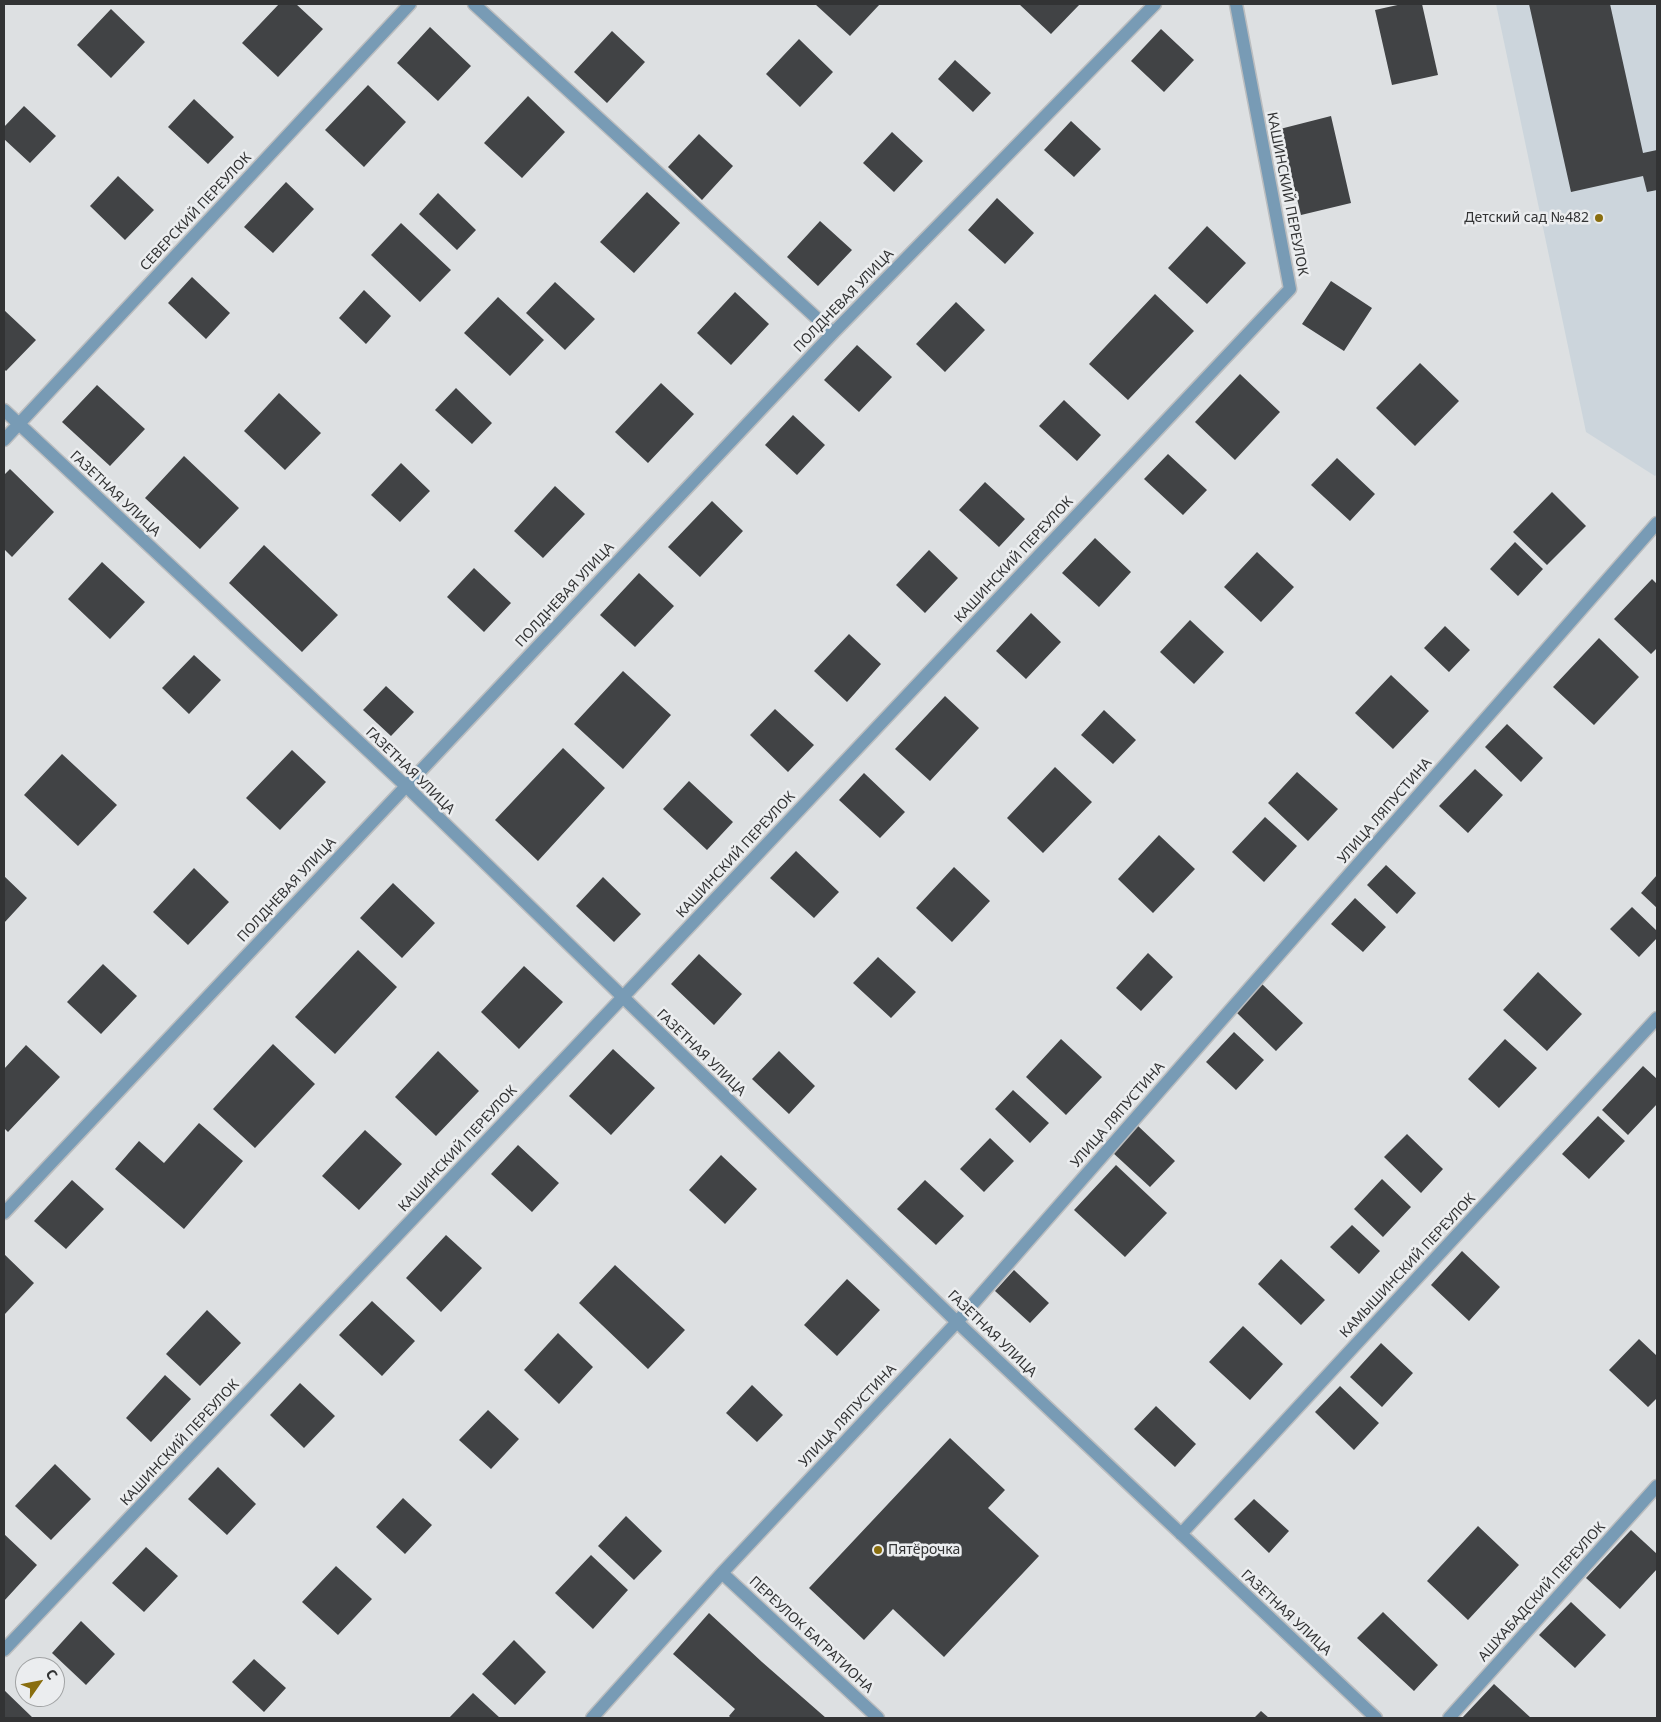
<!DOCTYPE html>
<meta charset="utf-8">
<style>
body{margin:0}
#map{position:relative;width:1661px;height:1722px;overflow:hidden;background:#dde0e2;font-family:"Noto Sans",sans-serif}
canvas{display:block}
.frame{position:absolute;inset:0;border:5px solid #323334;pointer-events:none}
.north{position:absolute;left:15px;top:1657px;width:50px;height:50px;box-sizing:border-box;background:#ebedef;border:1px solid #a1a3a4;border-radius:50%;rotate:57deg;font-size:14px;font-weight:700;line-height:20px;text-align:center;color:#323334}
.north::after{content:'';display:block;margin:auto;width:18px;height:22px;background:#896e0f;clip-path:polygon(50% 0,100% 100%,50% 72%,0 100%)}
</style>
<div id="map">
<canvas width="1661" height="1722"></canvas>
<div class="frame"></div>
<div class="north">С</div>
</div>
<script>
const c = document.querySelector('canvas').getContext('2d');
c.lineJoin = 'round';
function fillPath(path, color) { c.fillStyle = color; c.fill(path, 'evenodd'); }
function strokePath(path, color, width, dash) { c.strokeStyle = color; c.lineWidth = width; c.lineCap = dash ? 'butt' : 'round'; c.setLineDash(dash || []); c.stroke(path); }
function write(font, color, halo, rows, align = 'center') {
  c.font = font + ' "Noto Sans",sans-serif'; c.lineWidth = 5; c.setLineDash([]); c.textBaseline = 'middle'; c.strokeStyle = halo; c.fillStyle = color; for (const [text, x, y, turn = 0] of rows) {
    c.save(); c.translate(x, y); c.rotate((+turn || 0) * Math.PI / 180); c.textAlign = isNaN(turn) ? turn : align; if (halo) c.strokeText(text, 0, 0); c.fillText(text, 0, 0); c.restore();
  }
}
const built = new Path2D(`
 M1496,4H1657V474L1655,476L1586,432Z`);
const building = new Path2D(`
 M279,4H296L323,29L278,77L242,43Z
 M815,4H880L850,36Z
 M1019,4H1080L1051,34Z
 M1402,4H1422L1438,75L1392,85L1375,10Z
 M1529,4H1610L1643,153L1657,150V190L1647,192L1643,176L1571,192Z
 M111,9L145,42L111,78L77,45Z
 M430,27L471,66L438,101L397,63Z
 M1161,29L1194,60L1164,92L1131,61Z
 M612,31L645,62L607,103L574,72Z
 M799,39L833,72L800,107L766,74Z
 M955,60L991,93L973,112L938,79Z
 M368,85L406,122L364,167L325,130Z
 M528,96L565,132L522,178L484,143Z
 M194,99L234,137L208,164L168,127Z
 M24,106L56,136L30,163L4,139V127Z
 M1331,116L1351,203L1301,215L1280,129Z
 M1071,121L1101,149L1074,177L1044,150Z
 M892,132L923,161L894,192L863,163Z
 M699,134L733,166L702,200L668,167Z
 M118,176L154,210L125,240L90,206Z
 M286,182L314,209L273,253L244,227Z
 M647,192L680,223L634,273L600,242Z
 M438,193L476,230L457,250L419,214Z
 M997,198L1034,233L1005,264L968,230Z
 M820,221L852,250L818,286L787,257Z
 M401,223L451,270L420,302L371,255Z
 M1207,226L1246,263L1207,304L1168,268Z
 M192,277L230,313L206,339L168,303Z
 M1331,281L1372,308L1344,351L1302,324Z
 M555,282L595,319L565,350L526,313Z
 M364,290L391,316L366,344L339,318Z
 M735,292L769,324L731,365L697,333Z
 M1155,294L1194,331L1128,400L1089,364Z
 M498,297L544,340L510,376L464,333Z
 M956,302L985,330L945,372L916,344Z
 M4,310L36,340L6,371L4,369Z
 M857,345L892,377L859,412L824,380Z
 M1420,363L1459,401L1415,446L1376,408Z
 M1240,374L1280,412L1235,460L1195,422Z
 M661,383L694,414L648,463L615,432Z
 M97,385L145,429L110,466L62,422Z
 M456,388L492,423L472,444L435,410Z
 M279,393L321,433L285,470L244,431Z
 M1064,400L1101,435L1077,461L1039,426Z
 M793,415L825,445L797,475L765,445Z
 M1168,454L1207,490L1183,515L1144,479Z
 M184,456L239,508L200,549L145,498Z
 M1337,458L1375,494L1350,521L1311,485Z
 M401,463L430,491L400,522L371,495Z
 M10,469L54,512L12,557L4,549V475Z
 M985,482L1025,519L999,547L959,510Z
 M555,486L585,514L543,558L514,531Z
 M1552,492L1586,526L1547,565L1513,532Z
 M712,501L743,531L700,577L668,547Z
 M1095,538L1131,572L1099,607L1062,573Z
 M1515,542L1543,569L1518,596L1490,569Z
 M264,545L338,615L302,652L229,583Z
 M929,550L958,578L925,613L896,585Z
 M1257,552L1294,587L1261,622L1224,587Z
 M102,562L145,602L110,639L68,599Z
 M474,568L511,603L484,632L447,597Z
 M639,573L674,606L635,647L600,615Z
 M1652,579L1657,584V648L1651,654L1614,619Z
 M1031,613L1061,642L1026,679L996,651Z
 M1190,620L1224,652L1194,684L1160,652Z
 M1445,626L1470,650L1449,672L1424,648Z
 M849,634L881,664L847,702L814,671Z
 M1599,638L1639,677L1594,725L1553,687Z
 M194,655L221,680L189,714L162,688Z
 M623,671L671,715L623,769L574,724Z
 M1391,675L1429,711L1393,749L1355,713Z
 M386,686L414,712L391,736L363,710Z
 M945,696L979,728L930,781L895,749Z
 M775,709L814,745L788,772L750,735Z
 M1104,710L1136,740L1113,764L1081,735Z
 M1507,724L1543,758L1521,782L1485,747Z
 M563,748L605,788L538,861L495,820Z
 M292,750L326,782L280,830L246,798Z
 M62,754L117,805L78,846L24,795Z
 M1055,767L1092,802L1043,853L1007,818Z
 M1475,769L1503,795L1468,833L1439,806Z
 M1297,772L1338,809L1308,841L1268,803Z
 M864,773L905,812L880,838L839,800Z
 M689,781L733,822L707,850L663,809Z
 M1265,817L1297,846L1264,882L1232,852Z
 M1159,835L1195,869L1153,913L1118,879Z
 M796,851L839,892L814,918L770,878Z
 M1386,865L1416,893L1397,914L1367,885Z
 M954,867L990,901L952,942L916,908Z
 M194,868L229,902L188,945L153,912Z
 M1657,875V908L1641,893Z
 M4,876L27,898L4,923Z
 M603,877L641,914L614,942L576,906Z
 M393,883L435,923L402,958L360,918Z
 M1355,898L1386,927L1363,952L1331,924Z
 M1632,907L1657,931V938L1639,957L1610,929Z
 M358,950L397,987L335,1054L295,1017Z
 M1148,953L1173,977L1141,1011L1116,988Z
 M699,954L742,994L714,1025L671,984Z
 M878,957L916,992L891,1018L853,983Z
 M103,964L137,996L101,1034L67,1002Z
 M524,966L563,1002L519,1049L481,1012Z
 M1538,972L1582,1014L1547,1051L1503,1010Z
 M1262,984L1303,1023L1276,1051L1236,1012Z
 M1234,1032L1264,1060L1236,1090L1206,1062Z
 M1061,1039L1102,1077L1066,1115L1026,1077Z
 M1505,1039L1537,1068L1499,1108L1468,1079Z
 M273,1044L315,1084L255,1148L213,1109Z
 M26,1045L60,1077L8,1132L4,1128V1069Z
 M613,1049L655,1088L611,1135L569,1096Z
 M438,1051L479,1091L436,1136L395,1097Z
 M779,1051L815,1086L789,1114L752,1079Z
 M1643,1066L1657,1079V1104L1628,1135L1602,1110Z
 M1013,1090L1049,1123L1030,1143L995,1109Z
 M1598,1116L1625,1141L1589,1179L1562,1154Z
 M199,1123L243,1161L184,1229L115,1169L139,1141L164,1163Z
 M1137,1125L1175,1161L1150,1187L1112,1152Z
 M365,1130L402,1164L359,1210L322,1176Z
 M1407,1134L1443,1169L1421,1193L1384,1157Z
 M990,1138L1014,1161L984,1192L960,1169Z
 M518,1145L559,1183L532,1212L491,1174Z
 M721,1155L757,1189L725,1224L689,1190Z
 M1116,1165L1167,1213L1125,1257L1074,1210Z
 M1382,1179L1411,1207L1383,1237L1354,1209Z
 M72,1180L104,1209L66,1249L34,1221Z
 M925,1180L964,1216L936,1245L897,1209Z
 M1352,1225L1380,1251L1359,1274L1330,1247Z
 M446,1235L482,1268L441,1312L406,1278Z
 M1462,1251L1500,1287L1469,1321L1431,1285Z
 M4,1254L34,1283L4,1315Z
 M1281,1259L1325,1300L1301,1325L1258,1284Z
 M615,1265L685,1330L648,1369L579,1303Z
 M1014,1270L1049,1303L1030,1323L995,1291Z
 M847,1279L880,1310L837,1356L804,1325Z
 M372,1301L415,1341L382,1376L339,1335Z
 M207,1310L241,1343L200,1386L166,1354Z
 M1243,1326L1283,1364L1250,1400L1209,1362Z
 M558,1333L593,1367L559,1404L524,1370Z
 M1639,1339L1657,1356V1398L1648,1407L1609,1370Z
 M1381,1343L1413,1373L1382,1407L1350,1377Z
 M165,1375L191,1399L151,1442L126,1418Z
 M300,1383L335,1416L304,1448L270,1415Z
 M752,1385L783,1415L757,1442L726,1413Z
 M1340,1386L1379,1423L1354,1450L1315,1412Z
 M1156,1406L1196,1444L1175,1467L1134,1429Z
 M488,1410L519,1439L491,1469L459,1440Z
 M950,1438L1005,1490L988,1508L1039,1556L944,1657L893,1609L864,1640L809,1588Z
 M55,1464L91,1499L51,1540L15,1506Z
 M218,1467L256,1504L227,1535L188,1499Z
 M403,1498L432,1525L405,1554L376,1527Z
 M1254,1499L1289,1531L1269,1553L1234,1519Z
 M626,1516L662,1551L634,1580L598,1546Z
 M1478,1526L1519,1565L1468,1620L1427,1581Z
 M1631,1530L1657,1554V1569L1620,1609L1586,1578Z
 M4,1534L37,1565L4,1601Z
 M146,1547L178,1576L144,1612L112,1583Z
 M591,1555L628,1590L593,1629L555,1593Z
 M336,1566L372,1599L338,1635L302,1602Z
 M1571,1602L1606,1635L1575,1668L1539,1635Z
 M1383,1612L1438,1665L1414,1691L1357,1638Z
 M709,1613L762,1662L826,1718H731L729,1716L735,1709L673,1654Z
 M81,1621L115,1654L86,1685L52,1653Z
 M514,1640L546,1672L515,1705L482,1674Z
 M254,1659L286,1688L264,1712L232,1682Z
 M1494,1684L1531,1718H1462Z
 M4,1690L33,1718H4Z
 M473,1693L500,1718H449Z
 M1261,1711L1269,1718H1254Z`);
const minor = new Path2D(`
 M474,4L833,333
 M4,410L406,786L957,1322L1376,1718
 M4,440L410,4
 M4,1213L833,333L1155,4
 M1181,1534L1657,1018
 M722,1573L878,1718
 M4,1650L622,998L1290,289L1236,4
 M592,1718L722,1573L957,1322L1657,523
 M1449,1718L1657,1486`);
const markers = [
 [1599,218,5,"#896e0f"],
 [878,1550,5,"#896e0f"]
];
const streetNames = [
 ["КАШИНСКИЙ ПЕРЕУЛОК",1287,194,79],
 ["СЕВЕРСКИЙ ПЕРЕУЛОК",196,212,-47],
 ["ПОЛДНЕВАЯ УЛИЦА",844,301,-46],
 ["ГАЗЕТНАЯ УЛИЦА",115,494,43],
 ["КАШИНСКИЙ ПЕРЕУЛОК",1014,560,-47],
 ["ПОЛДНЕВАЯ УЛИЦА",565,595,-47],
 ["ГАЗЕТНАЯ УЛИЦА",410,771,44],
 ["УЛИЦА ЛЯПУСТИНА",1385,811,-49],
 ["КАШИНСКИЙ ПЕРЕУЛОК",736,855,-47],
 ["ПОЛДНЕВАЯ УЛИЦА",287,890,-47],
 ["ГАЗЕТНАЯ УЛИЦА",701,1053,44],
 ["УЛИЦА ЛЯПУСТИНА",1118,1115,-49],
 ["КАШИНСКИЙ ПЕРЕУЛОК",458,1149,-47],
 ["КАМЫШИНСКИЙ ПЕРЕУЛОК",1408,1266,-47],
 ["ГАЗЕТНАЯ УЛИЦА",992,1334,44],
 ["УЛИЦА ЛЯПУСТИНА",848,1416,-47],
 ["КАШИНСКИЙ ПЕРЕУЛОК",180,1443,-47],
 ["АШХАБАДСКИЙ ПЕРЕУЛОК",1542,1592,-48],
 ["ГАЗЕТНАЯ УЛИЦА",1286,1613,43],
 ["ПЕРЕУЛОК БАГРАТИОНА",811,1635,43]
];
const poiNames = [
 ["Детский сад №482",1589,218],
 ["Пятёрочка",888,1550,"left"]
];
fillPath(built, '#ccd5dc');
fillPath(building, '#414345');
strokePath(minor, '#bbbdbf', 15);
strokePath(minor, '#789bb5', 12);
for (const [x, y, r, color] of markers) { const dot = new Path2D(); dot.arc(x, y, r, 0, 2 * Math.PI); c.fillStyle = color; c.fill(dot); strokePath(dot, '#ebedef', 2); }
write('14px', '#323334', '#ebedef', streetNames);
write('14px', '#323334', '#ebedef', poiNames, 'right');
</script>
